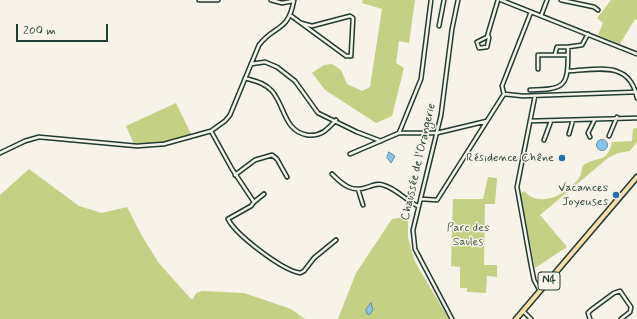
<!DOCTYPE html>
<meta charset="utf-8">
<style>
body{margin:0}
#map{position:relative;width:637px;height:319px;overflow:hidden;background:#f7f3e8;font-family:Mynerve,sans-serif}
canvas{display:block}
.scale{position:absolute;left:16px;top:24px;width:92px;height:18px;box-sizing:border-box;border:2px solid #1f3d34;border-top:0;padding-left:5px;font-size:12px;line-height:14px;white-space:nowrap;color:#1f3d34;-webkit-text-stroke:3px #f7f3e8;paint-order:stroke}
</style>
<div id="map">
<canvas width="637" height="319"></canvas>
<div class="scale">200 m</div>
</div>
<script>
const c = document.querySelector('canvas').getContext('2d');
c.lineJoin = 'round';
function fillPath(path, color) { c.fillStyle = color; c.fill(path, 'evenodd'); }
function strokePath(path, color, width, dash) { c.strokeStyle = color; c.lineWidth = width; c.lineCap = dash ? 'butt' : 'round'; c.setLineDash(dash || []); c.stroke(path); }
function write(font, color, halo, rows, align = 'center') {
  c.font = font + ' Mynerve,sans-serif'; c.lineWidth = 3; c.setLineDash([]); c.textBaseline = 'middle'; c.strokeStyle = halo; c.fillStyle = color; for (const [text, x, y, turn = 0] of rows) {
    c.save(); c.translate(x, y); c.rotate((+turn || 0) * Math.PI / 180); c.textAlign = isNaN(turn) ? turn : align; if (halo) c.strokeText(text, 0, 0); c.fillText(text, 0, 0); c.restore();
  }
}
const green = new Path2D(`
 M363,0H415L409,43L399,41L396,63L404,68L392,116L376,123L325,90L312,73L324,65L332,64L341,70L347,84L362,91L370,87L382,9L362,3Z
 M611,0H637V20L635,19L620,44L598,35L603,23L597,18Z
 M176,103L192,136L161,143L134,144L126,126Z
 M637,128V142L630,151L618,153L608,158L540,215L567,247L535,268L520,194L524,191C540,209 568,194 579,178C583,173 580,167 585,164C598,156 607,164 612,142L632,141L633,129Z
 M29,169L79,206L102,213L127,207L142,236L158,262L191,299H193L196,293L202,291L244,293L291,309L305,319H0V195Z
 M488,177L497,178L495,204H485L484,265H497V277L487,276L486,293L467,292V288H460V267L451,266L453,199H483Z
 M405,217L408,222V238L415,262L449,319H338L356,273L392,219Z`);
const water = new Path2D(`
 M596.5 145a5.5 5.5 0 1 1 11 0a5.5 5.5 0 1 1-11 0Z
 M389,152L395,156L391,163L387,158Z
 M371,303L373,310L369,315L367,314L366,310Z`);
const street = new Path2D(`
 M199,0H218
 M271,0L282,3L293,1
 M501,0L637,54
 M561,0L594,7L598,10
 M290,15L346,56H351L353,18L350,16L312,26L301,23
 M541,16L547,0
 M439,26L444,0
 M488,35L489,38L487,47L479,48L477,42L487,37L498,0
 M568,47L582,45L588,34
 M251,64L265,62L277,67L295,81L318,113L357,132L381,141
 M538,69V55H568V47H557L555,54
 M568,71C598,70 630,60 637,98
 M245,78C255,81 265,83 272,91C285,106 284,131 307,135C321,137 328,129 336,120
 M530,90C563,89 568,88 568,55
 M504,94L523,96L637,92
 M504,94L502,86L531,12
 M535,96L517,187L531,265L534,280L540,291
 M530,121L637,118
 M211,131L232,169L254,202L251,206L228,219C236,235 282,270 300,273L304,271L314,258L336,240
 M399,133L421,79L431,0
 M569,134L573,120
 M609,136L617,117
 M590,137L588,133L595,119
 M544,140L551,121
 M0,153L25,141L39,137L137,146L164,144L211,131L225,121L230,115L259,45C275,24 288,33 294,0
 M350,154L399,133H437L487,121
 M332,174C343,185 352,193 368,187C373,185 378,183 383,185C396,188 406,201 418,206
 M235,175L255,160L272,155L277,159L287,177
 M358,189L363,205
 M421,199L437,200L504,94
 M254,202L264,194
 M523,311L531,319
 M452,319L415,249L413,230L441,115L452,29L458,0
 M590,319L588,313L591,310L614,293L620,291L631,307L630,312L621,319`);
const primary = new Path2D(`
 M516,319L637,177`);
const markers = [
 [562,158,4,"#1f6fb2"],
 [616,195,4,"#1f6fb2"]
];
const shields = [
 [549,281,22]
];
const shieldNames = [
 ["N4",549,281]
];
const poiNames = [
 ["Résidence Chêne",554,158],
 ["Vacances",608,188],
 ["Joyeuses",608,202]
];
const streetNames = [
 ["Chaussée de l'Orangerie",419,162,-77]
];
const parkNames = [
 ["Parc des",468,228],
 ["Saules",468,242]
];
fillPath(green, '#c4d083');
fillPath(water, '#8bc3ea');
strokePath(water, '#608da1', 1);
strokePath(street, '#1f3d34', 5.5);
strokePath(primary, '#1f3d34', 7);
strokePath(street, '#f7f3e8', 2.5);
strokePath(primary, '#f8deab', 4);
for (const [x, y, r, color] of markers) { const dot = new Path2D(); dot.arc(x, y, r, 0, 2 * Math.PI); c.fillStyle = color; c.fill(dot); strokePath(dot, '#f7f3e8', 1.5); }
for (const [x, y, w] of shields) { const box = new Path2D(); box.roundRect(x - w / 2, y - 9, w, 18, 3); c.fillStyle = '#f7f3e8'; c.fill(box); strokePath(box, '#1f3d34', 1); }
write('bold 11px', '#1f3d34', null, shieldNames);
write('12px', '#1f3d34', '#f7f3e8', poiNames, 'right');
write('12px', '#1f3d34', '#f7f3e8', streetNames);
write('12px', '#405a44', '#f7f3e8', parkNames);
</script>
